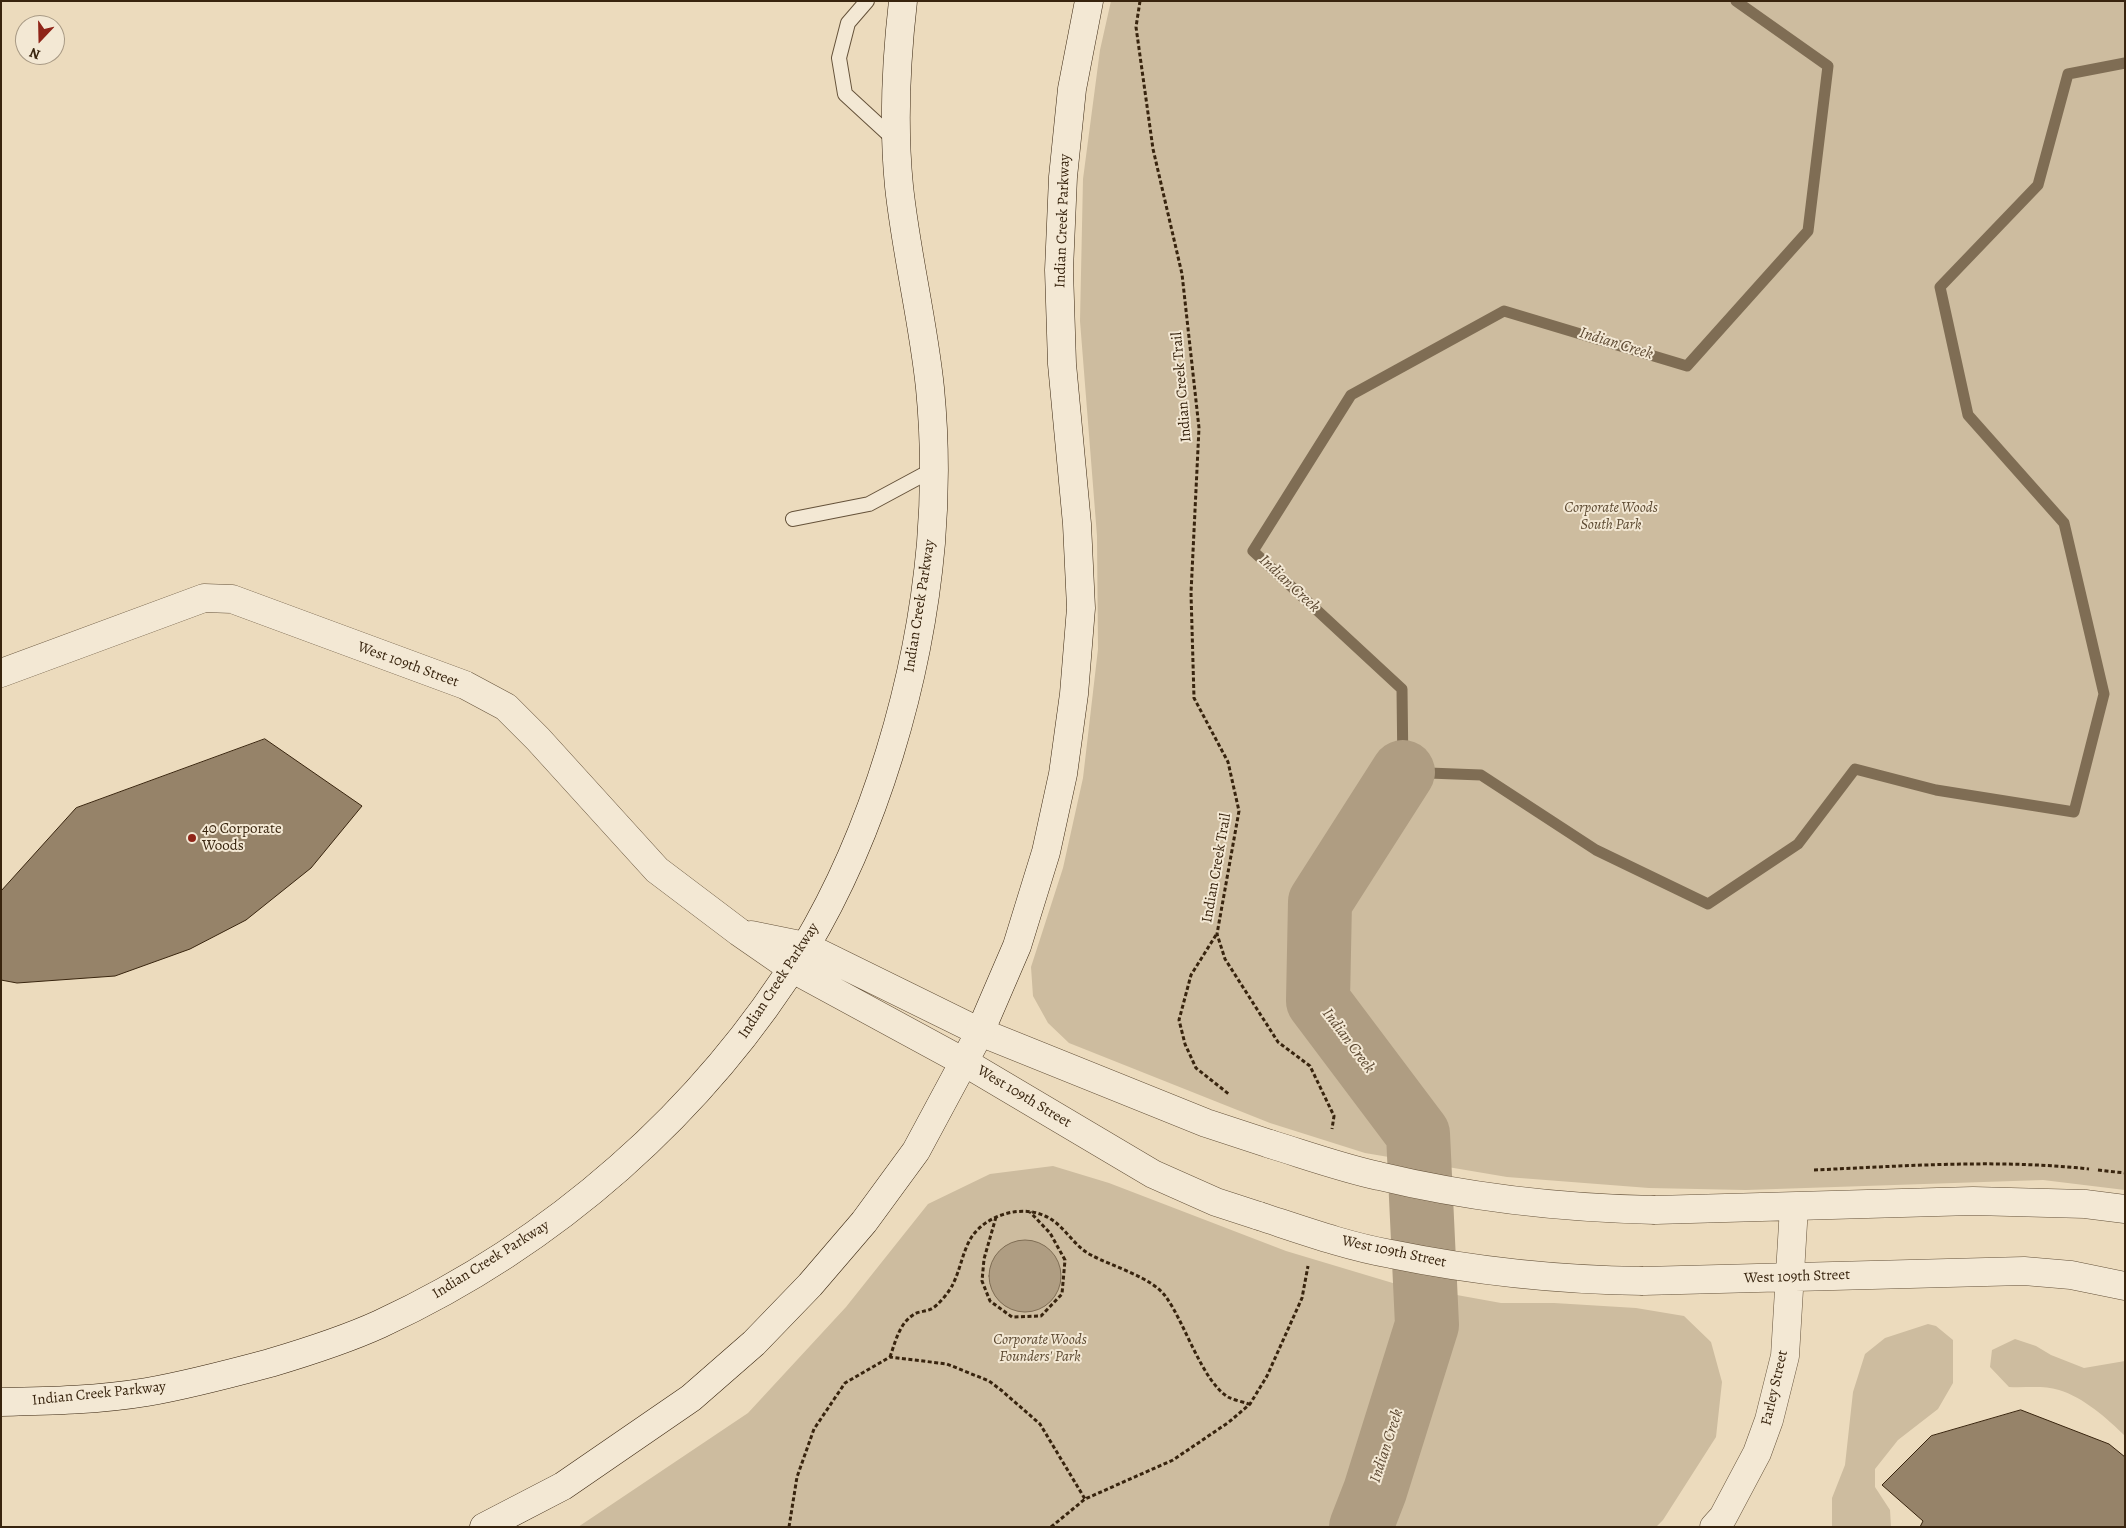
<!DOCTYPE html>
<style>
body{margin:0}
#map{position:relative;width:2126px;height:1528px;overflow:hidden;background:#ecdbbd;font-family:Alegreya,serif}
canvas{display:block}
.frame{position:absolute;inset:0;border:2px solid #38240e;pointer-events:none}
.north{position:absolute;left:15px;top:15px;width:50px;height:50px;box-sizing:border-box;background:#f3e8d4;border:1px solid #a89a85;border-radius:50%;rotate:201deg;font-size:14px;font-weight:700;line-height:20px;text-align:center;color:#38240e}
.north::after{content:'';display:block;margin:auto;width:18px;height:22px;background:#8f2418;clip-path:polygon(50% 0,100% 100%,50% 72%,0 100%)}
</style>
<div id="map">
<canvas width="2126" height="1528"></canvas>
<div class="frame"></div>
<div class="north">N</div>
</div>
<script>
const c = document.querySelector('canvas').getContext('2d');
c.lineJoin = 'round';
function fillPath(path, color) { c.fillStyle = color; c.fill(path, 'evenodd'); }
function strokePath(path, color, width, dash) { c.strokeStyle = color; c.lineWidth = width; c.lineCap = dash ? 'butt' : 'round'; c.setLineDash(dash || []); c.stroke(path); }
function write(font, color, halo, rows, align = 'center') {
  c.font = font + ' Alegreya,serif'; c.lineWidth = 4; c.setLineDash([]); c.textBaseline = 'middle'; c.strokeStyle = halo; c.fillStyle = color; for (const [text, x, y, turn = 0] of rows) {
    c.save(); c.translate(x, y); c.rotate((+turn || 0) * Math.PI / 180); c.textAlign = isNaN(turn) ? turn : align; if (halo) c.strokeText(text, 0, 0); c.fillText(text, 0, 0); c.restore();
  }
}
const green = new Path2D(`
 M1111,1H2125V1190L2043,1180L1746,1190L1649,1188L1507,1177L1365,1153L1270,1123L1069,1043L1048,1023L1033,996L1031,967L1063,868L1083,778L1098,649L1097,536L1080,321L1083,179L1100,50Z
 M1053,1166L1109,1183L1286,1251L1396,1284L1501,1303H1554L1636,1308L1684,1316L1711,1342L1722,1382L1716,1437L1663,1520L1656,1527H578L748,1413L846,1307L928,1204L990,1174Z
 M1928,1324L1936,1326L1953,1340V1383L1938,1409L1898,1440L1875,1469V1487L1890,1510L1891,1527H1832V1498L1845,1465L1853,1392L1865,1354L1885,1338Z
 M2015,1339L2036,1346L2051,1355L2084,1368L2125,1361V1436C2108,1419 2083,1397 2059,1390C2043,1385 2026,1388 2009,1387L1990,1367L1992,1350Z`);
const water = new Path2D(`
 M989 1276a36 36 0 1 1 72 0a36 36 0 1 1-72 0Z`);
const stream = new Path2D(`
 M1736,1L1828,66L1808,231L1687,366L1504,311L1351,395L1253,551L1402,689L1403,772L1481,775L1596,850L1708,904L1798,844L1855,769L1936,790L2074,812L2104,694L2064,523L1968,415L1940,287L2038,185L2068,74L2125,63`);
const river = new Path2D(`
 M1361,1527L1375,1491L1427,1325L1418,1134L1318,1001L1320,902L1403,772`);
const building = new Path2D(`
 M265,739L362,806L311,868L246,920L190,949L115,976L17,983L1,980V891L76,808Z
 M2021,1410L2109,1444L2125,1457V1527H1920L1923,1521L1882,1485L1931,1436Z`);
const path = new Path2D(`
 M1140,1L1136,27L1153,149L1182,274L1199,428L1191,593L1194,698L1228,762L1239,811L1217,934L1225,959L1278,1042L1310,1066L1334,1116L1332,1129
 M1216,935L1191,975L1179,1020L1185,1044L1196,1068L1230,1095
 M1814,1170C1905,1166 1998,1159 2089,1169
 M2098,1170L2125,1173
 M996,1217L984,1259L982,1281L990,1301L1012,1317L1041,1316L1062,1294L1065,1260L1050,1233L1030,1212
 M890,1357C895,1343 899,1324 913,1315C918,1311 925,1312 931,1309C938,1306 950,1291 953,1284C961,1268 963,1249 973,1235C989,1214 1022,1205 1045,1216C1064,1224 1073,1246 1091,1255C1113,1267 1152,1277 1166,1297C1185,1323 1202,1381 1228,1397C1234,1400 1243,1402 1249,1404
 M789,1527L797,1477L814,1429L845,1383L890,1357L947,1364L989,1381L1001,1390L1040,1424L1085,1499
 M1051,1527L1085,1499L1173,1460L1229,1422L1250,1404L1267,1376L1302,1298L1308,1266`);
const lane = new Path2D(`
 M867,1L848,23L839,58L845,94L895,140
 M793,519L869,504L934,469`);
const street = new Path2D(`
 M1,673L204,598L232,599L465,685L506,707L538,739L657,870L739,932L791,968L964,1062L1153,1174L1216,1202L1259,1216
 M751,935L805,946L980,1032L1206,1123L1270,1144
 M1655,1210L1973,1201L2085,1204L2125,1209
 M1643,1281L2024,1271L2071,1275L2125,1286
 M1714,1527L1723,1517L1757,1453L1769,1420L1785,1356L1794,1207`);
const secondary = new Path2D(`
 M1,1402C50,1401 99,1400 147,1392C188,1385 229,1374 270,1363C307,1352 345,1340 380,1324C553,1244 704,1112 804,949C875,831 919,680 931,543C935,493 935,439 930,388C923,320 906,253 899,186C893,125 896,62 903,1
 M484,1527L563,1486L691,1398L754,1343L810,1285L864,1222L916,1151L980,1032L1017,946L1046,852L1063,774L1074,694L1081,608L1077,524L1062,364L1059,270L1063,177L1072,89L1089,1`);
const streetBridge = new Path2D(`
 M1270,1144C1306,1155 1342,1168 1379,1176C1470,1198 1562,1208 1655,1210
 M1259,1216C1302,1230 1346,1246 1391,1254C1474,1271 1558,1280 1643,1281`);
const markers = [
 [192,838,5,"#8f2418"]
];
const streetNames = [
 ["Indian Creek Parkway",1063,221,-88],
 ["Indian Creek Trail",1182,387,-95],
 ["Indian Creek Parkway",920,606,-81],
 ["West 109th Street",408,665,20],
 ["Indian Creek Trail",1217,868,-80],
 ["Indian Creek Parkway",779,981,-57],
 ["West 109th Street",1024,1097,31],
 ["West 109th Street",1394,1252,12],
 ["Indian Creek Parkway",491,1260,-32],
 ["West 109th Street",1797,1277,-2],
 ["Farley Street",1775,1388,-77],
 ["Indian Creek Parkway",99,1394,-6]
];
const parkNames = [
 ["Corporate Woods",1611,508],
 ["South Park",1611,525],
 ["Corporate Woods",1040,1340],
 ["Founders' Park",1040,1357]
];
const poiNames = [
 ["40 Corporate",202,829],
 ["Woods",202,846]
];
const waterNames = [
 ["Indian Creek",1616,344,17],
 ["Indian Creek",1289,584,43],
 ["Indian Creek",1348,1041,53],
 ["Indian Creek",1387,1446,-72]
];
fillPath(green, '#cdbc9f');
fillPath(water, '#af9d82');
strokePath(water, '#7f6d54', 1);
strokePath(stream, '#7f6d54', 11);
strokePath(river, '#af9d82', 64);
fillPath(building, '#968369');
strokePath(building, '#38240e', 1);
strokePath(lane, '#65523a', 16);
strokePath(street, '#65523a', 29);
strokePath(secondary, '#38240e', 29);
strokePath(path, '#38240e', 3, [4, 2.5]);
strokePath(lane, '#f3e8d4', 14);
strokePath(street, '#f3e8d4', 28);
strokePath(secondary, '#f3e8d4', 28);
strokePath(streetBridge, '#65523a', 29, []);
strokePath(streetBridge, '#f3e8d4', 28);
for (const [x, y, r, color] of markers) { const dot = new Path2D(); dot.arc(x, y, r, 0, 2 * Math.PI); c.fillStyle = color; c.fill(dot); strokePath(dot, '#f3e8d4', 2); }
write('15px', '#38240e', '#f3e8d4', streetNames);
write('italic 15px', '#5d4a32', '#f3e8d4', parkNames);
write('15px', '#38240e', '#f3e8d4', poiNames, 'left');
write('italic 16px', '#5c4831', '#f3e8d4', waterNames);
</script>
